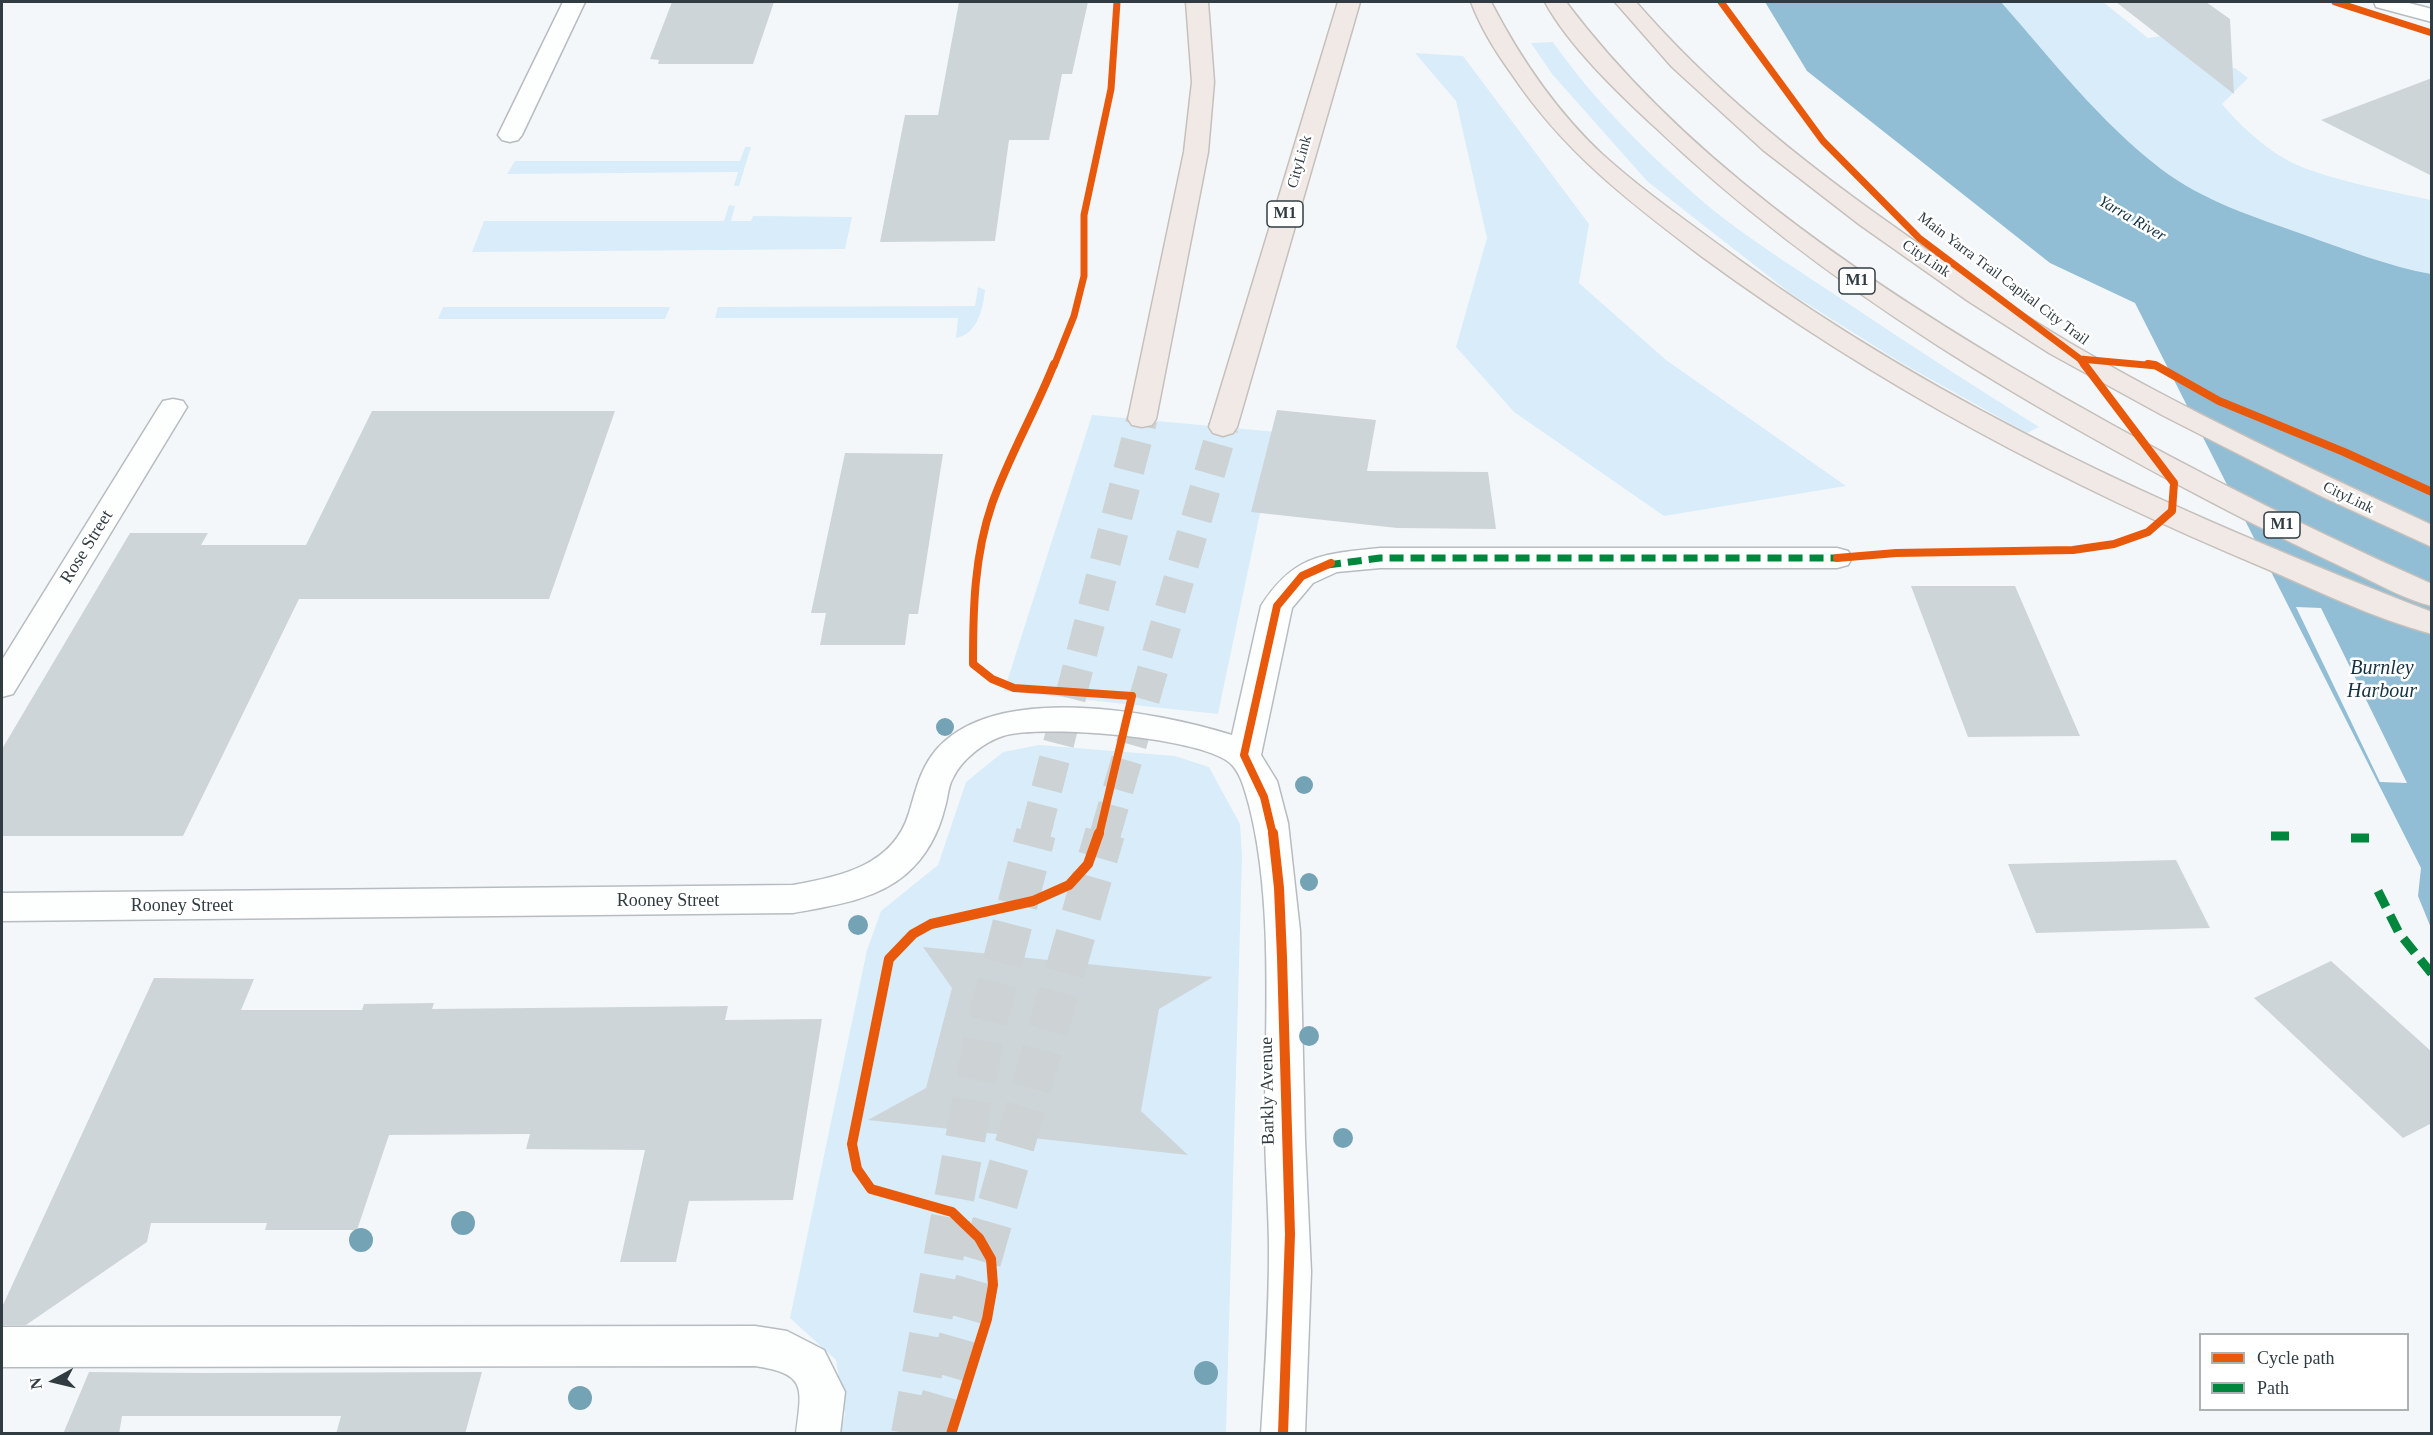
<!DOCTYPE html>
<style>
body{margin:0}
#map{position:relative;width:2433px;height:1435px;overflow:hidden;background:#f4f7f9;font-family:Georgia,serif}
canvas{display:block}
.frame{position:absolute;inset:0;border:3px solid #303c42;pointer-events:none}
.legend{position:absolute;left:2199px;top:1333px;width:210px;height:78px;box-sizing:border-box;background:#fff;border:2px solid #acb1b3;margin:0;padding:8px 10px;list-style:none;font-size:18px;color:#303c42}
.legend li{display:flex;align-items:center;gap:12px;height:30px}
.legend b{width:30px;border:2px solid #acb1b3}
.north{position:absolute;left:24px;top:1351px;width:60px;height:60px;-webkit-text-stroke:4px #fff;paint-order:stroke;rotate:262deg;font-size:16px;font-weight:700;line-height:24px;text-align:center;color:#303c42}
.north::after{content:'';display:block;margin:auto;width:21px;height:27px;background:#303c42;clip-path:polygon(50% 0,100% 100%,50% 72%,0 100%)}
</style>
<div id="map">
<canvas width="2433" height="1435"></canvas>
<div class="frame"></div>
<ul class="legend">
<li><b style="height:8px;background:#e8590c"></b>Cycle path</li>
<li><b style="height:8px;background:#00873e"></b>Path</li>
</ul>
<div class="north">N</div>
</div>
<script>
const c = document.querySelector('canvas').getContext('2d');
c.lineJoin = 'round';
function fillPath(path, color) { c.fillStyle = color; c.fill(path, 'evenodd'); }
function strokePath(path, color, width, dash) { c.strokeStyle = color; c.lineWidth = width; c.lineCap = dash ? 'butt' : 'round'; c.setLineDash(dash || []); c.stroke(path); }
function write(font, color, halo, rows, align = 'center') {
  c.font = font + ' Georgia,serif'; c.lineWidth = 5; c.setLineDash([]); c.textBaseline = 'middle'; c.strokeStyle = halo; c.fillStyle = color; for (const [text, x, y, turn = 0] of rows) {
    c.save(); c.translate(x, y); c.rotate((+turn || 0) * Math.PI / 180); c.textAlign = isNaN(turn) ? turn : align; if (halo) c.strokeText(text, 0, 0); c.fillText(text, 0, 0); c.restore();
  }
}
const green = new Path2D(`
 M2001,2H2105H2103L2148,38L2161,36L2206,71L2235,68L2248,78L2222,104C2245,131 2276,159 2310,170C2349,184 2391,191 2431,200V274C2388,266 2347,250 2305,235C2257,218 2203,201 2161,169C2099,121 2052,60 2001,2Z
 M1553,42C1595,102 1650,156 1706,204C1745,237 1797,269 1840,298C1905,342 1972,385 2039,427L2027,433L1900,362L1790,293L1647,181L1552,74L1531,43Z
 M1415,53L1463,56L1589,224L1579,283L1666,360L1846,486L1664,516L1514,412L1456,347L1487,238L1456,101Z
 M745,147H751L739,186H734L738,172L507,174L515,161H740Z
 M729,205L735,206L731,221H751L753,216L852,217L845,249L472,252L484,221H724Z
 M978,287L985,290C983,308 978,334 956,338L958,318H715L718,307L975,306Z
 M443,307H670L665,319H438Z
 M1092,415L1277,432L1218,714L1004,691Z
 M1039,745L1175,756L1209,767L1240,824L1242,856L1226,1433H839L845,1415L836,1360L790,1318L867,950L881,911L938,865L966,782L1003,752Z`);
const water = new Path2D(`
 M1765,2H2001C2052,60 2099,121 2161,169C2203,201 2257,218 2305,235C2347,250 2388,266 2431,274V928L2418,896L2421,868L2135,303L2050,263L1807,71Z`);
const pier = new Path2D(`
 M2296,607L2321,608L2407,783L2380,782Z`);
const building = new Path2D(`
 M672,2H774L753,64H658L659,60L650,59Z
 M959,2H1088L1072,74H1062L1049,140H1009L995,241L880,242L905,115H938Z
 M2116,2H2206L2230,19L2234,94Z
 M2432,78V176L2321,120Z
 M1277,410L1376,420L1367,471L1488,472L1496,529L1397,528L1251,512Z
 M372,411H615L549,599H299L183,836H2V749L130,533H208L201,545H306Z
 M845,453L943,454L918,614H909L905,645H820L826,613H811Z
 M1911,586H2015L2080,736L1968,737Z
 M2176,860L2210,928L2036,933L2008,864Z
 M923,947L1213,977L1159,1009L1141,1111L1188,1155L868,1120L926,1088L952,988Z
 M2331,961L2432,1052V1123L2403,1138L2254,998Z
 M154,978L254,979L241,1010H362L364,1004L434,1003L432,1009L728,1006L725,1020L822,1019L793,1200L689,1201L676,1262H620L645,1150L526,1149L530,1134L389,1135L357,1230H265L267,1223H151L147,1242L26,1325H2V1307Z
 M89,1372L200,1373L482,1372L465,1434H336L341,1416H122L119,1434H63Z`);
const highwayTunnelFar1 = new Path2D(`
 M1035,835L1142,419
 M1105,835L1223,427`);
const highwayTunnel = new Path2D(`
 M911,1434L986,1026L1036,833
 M931,1434L1105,833`);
const minor = new Path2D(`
 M563,2H585L522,135L518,140L510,142L502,140L498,135Z
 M2374,2H2405L2432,9V22L2376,7Z
 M173,399L183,401L187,407L13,694L2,697V660L159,407L163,401Z
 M1380,548H1837L1848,551L1852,558L1848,565L1837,568H1380L1337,572L1313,583L1292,608L1261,755L1277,781L1288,823L1300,931L1305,1140L1311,1272L1305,1434H1261C1265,1373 1269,1313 1269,1252C1269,1210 1265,1167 1265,1125C1265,1024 1274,902 1249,805C1245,791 1242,777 1233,766C1210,737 1039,724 1003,736C984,742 961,760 953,778C948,786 948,797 945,807C939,832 926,857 906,874C876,900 831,906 793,913L2,921V893L793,885C841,876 893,866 909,813C916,790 920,769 936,750C995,681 1155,711 1232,735L1261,606C1294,554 1324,554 1380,548Z
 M755,1326L787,1331L824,1350L845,1392L840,1434H796C802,1387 807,1374 755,1366L2,1367V1327Z`);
const highway = new Path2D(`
 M1186,2H1208L1214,82L1208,152L1156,419L1152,425L1142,427L1132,425L1128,419L1184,152L1192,82Z
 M1338,2H1360L1237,427L1233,433L1223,436L1213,433L1209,427Z
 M1471,2H1491C1520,58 1555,110 1602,154C1644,192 1692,225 1738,259C1950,413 2189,518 2432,612V634C2376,619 2320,592 2267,569C2065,485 1878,386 1701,256C1627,200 1563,151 1511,73C1495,51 1480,26 1471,2Z
 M1545,2H1566C1681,155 1850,271 2013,368C2148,448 2288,520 2432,584V606C2407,600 2384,587 2361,576C2322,557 2283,539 2244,519C2035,411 1827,291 1656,128C1619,94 1568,45 1545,2Z
 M1615,2H1636C1710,87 1797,158 1889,223C1948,265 2008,306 2070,343C2186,411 2309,468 2432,525V547L2323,497L2162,415L2049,353L1968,301L1860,225L1763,150L1672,67Z`);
const quietFar1 = new Path2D(`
 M1327,565L1380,558H1837`);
const quiet = new Path2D(`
 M2271,836H2295
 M2351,838H2370
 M2378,891L2399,933L2432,974`);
const cyclewayFar2 = new Path2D(`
 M1721,2L1823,141L1919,238L2080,359L2157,366
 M2335,2L2432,33
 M2080,359L2085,366
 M1054,366L1074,316L1084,276V215L1111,89L1117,2`);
const cyclewayFar1 = new Path2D(`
 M1054,364C1035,412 1009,456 992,504C974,556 973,610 973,664L992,679L1014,688L1132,696L1099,835
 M2148,364L2155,365L2219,401L2344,452L2432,492
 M1837,558L1896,553L2073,550L2114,544L2148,532L2172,511L2174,483L2084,364
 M1273,835L1264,797L1244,755L1277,606L1302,576L1331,563`);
const cycleway = new Path2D(`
 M1273,833L1279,888L1282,957L1290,1234L1283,1434
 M951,1434L987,1319L993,1285L991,1259L979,1238L952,1212L871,1189L857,1169L852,1144L889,959L913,934L931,924L1033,901L1069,885L1088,864L1099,833`);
const trees = [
 [945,727,9],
 [1304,785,9],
 [1309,882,9],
 [858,925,10],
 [1309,1036,10],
 [1343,1138,10],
 [463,1223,12],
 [361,1240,12],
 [1206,1373,12],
 [580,1398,12]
];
const farStreetnames = [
 ["CityLink",1300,162,-74],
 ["CityLink",1926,259,34],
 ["Main Yarra Trail Capital City Trail",2003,279,37],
 ["CityLink",2348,498,26]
];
const shields = [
 [1285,214,36],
 [1857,281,36],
 [2282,525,36]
];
const shieldNames = [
 ["M1",1285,214],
 ["M1",1857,281],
 ["M1",2282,525]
];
const farWaternames = [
 ["Yarra River",2132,219,30]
];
const streetNames = [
 ["Rose Street",87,547,-58],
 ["Rooney Street",668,901],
 ["Rooney Street",182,906],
 ["Barkly Avenue",1268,1091,-91]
];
const waterNames = [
 ["Burnley",2382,669],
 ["Harbour",2382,692]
];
fillPath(green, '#d8edf9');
fillPath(water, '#91bed5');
fillPath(pier, '#f4f7f9');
fillPath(building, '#ced5d9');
strokePath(highwayTunnelFar1, '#cdd2d4', 31, [31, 16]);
strokePath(highwayTunnel, '#cdd2d4', 40, [40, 20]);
strokePath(minor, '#b6bcc0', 3);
strokePath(highway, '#c6c0bc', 3);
fillPath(minor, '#fdfefe');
fillPath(highway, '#f1e9e5');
strokePath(quietFar1, '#00873e', 7, [14, 7]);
strokePath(quiet, '#00873e', 9, [18, 9]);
strokePath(cyclewayFar2, '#e8590c', 7);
strokePath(cyclewayFar1, '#e8590c', 8);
strokePath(cycleway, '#e8590c', 10);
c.fillStyle = '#75a3b6';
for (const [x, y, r] of trees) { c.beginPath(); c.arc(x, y, r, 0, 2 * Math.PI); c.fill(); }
write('15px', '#303c42', '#fff', farStreetnames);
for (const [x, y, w] of shields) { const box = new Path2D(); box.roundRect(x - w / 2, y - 13, w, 26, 4.5); c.fillStyle = '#fff'; c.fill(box); strokePath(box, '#303c42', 1.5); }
write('bold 16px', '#303c42', null, shieldNames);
write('italic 16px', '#143241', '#fff', farWaternames);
write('18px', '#303c42', '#fff', streetNames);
write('italic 20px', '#143241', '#fff', waterNames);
</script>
